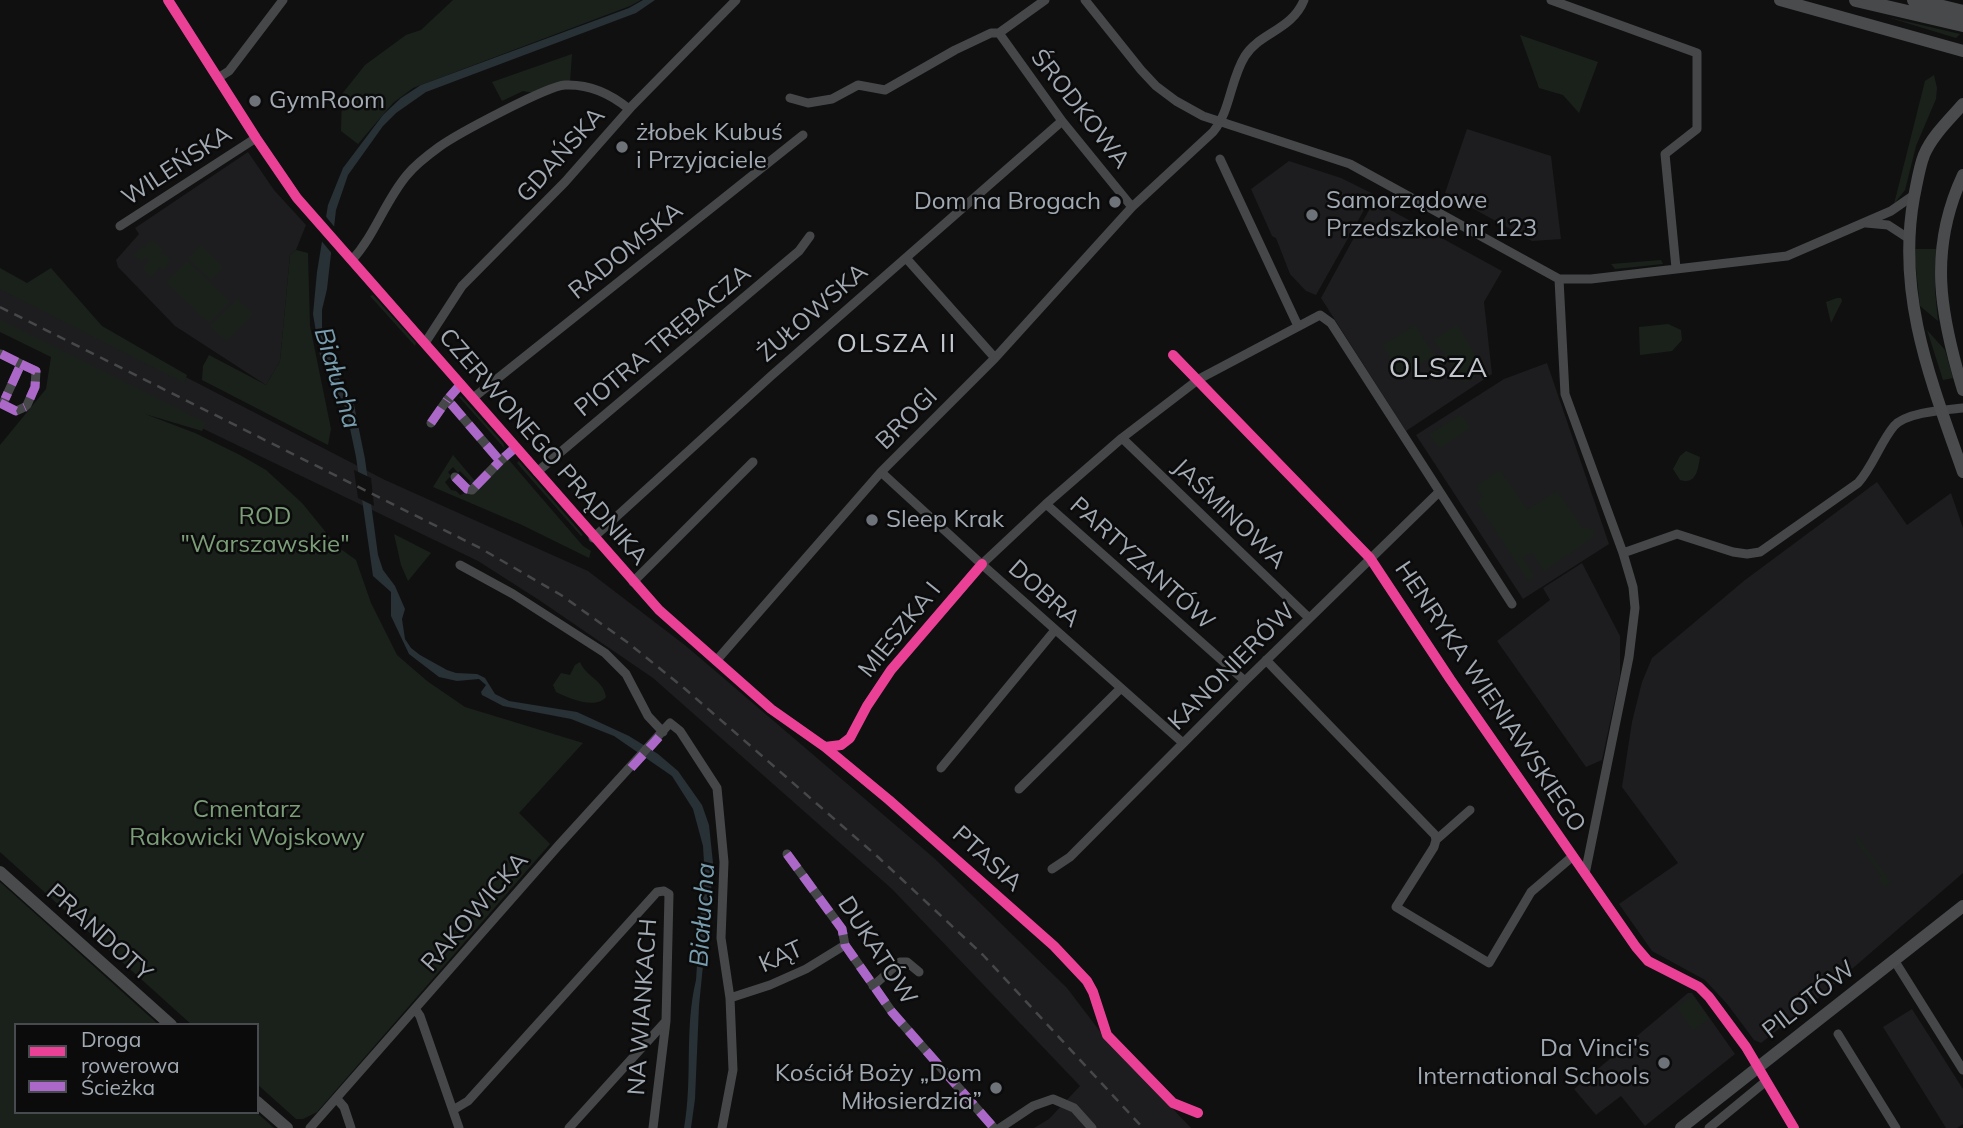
<!DOCTYPE html>
<meta charset="utf-8">
<style>
body{margin:0}
#map{position:relative;width:1963px;height:1128px;overflow:hidden;background:#101011;font-family:Mulish,sans-serif}
canvas{display:block}
.legend{position:absolute;left:14px;top:1023px;width:245px;height:91px;box-sizing:border-box;background:#0b0b0c;border:2px solid #474a4e;margin:0;padding:9px 12px;list-style:none;font-size:21px;color:#a1a9b2}
.legend li{display:flex;align-items:center;gap:14px;height:35px}
.legend b{width:35px;border:2px solid #474a4e}
</style>
<div id="map">
<canvas width="1963" height="1128"></canvas>
<ul class="legend">
<li><b style="height:9px;background:#ea4096"></b>Droga rowerowa</li>
<li><b style="height:9px;background:#ac68c9"></b>Ścieżka</li>
</ul>
</div>
<script>
const c = document.querySelector('canvas').getContext('2d');
c.lineJoin = 'round';
function fillPath(path, color) { c.fillStyle = color; c.fill(path, 'evenodd'); }
function strokePath(path, color, width, dash) { c.strokeStyle = color; c.lineWidth = width; c.lineCap = dash ? 'butt' : 'round'; c.setLineDash(dash || []); c.stroke(path); }
function write(font, color, halo, rows, align = 'center') {
  c.font = font + ' Mulish,sans-serif'; c.lineWidth = 5; c.setLineDash([]); c.textBaseline = 'middle'; c.strokeStyle = halo; c.fillStyle = color; for (const [text, x, y, turn = 0] of rows) {
    c.save(); c.translate(x, y); c.rotate((+turn || 0) * Math.PI / 180); c.textAlign = isNaN(turn) ? turn : align; if (halo) c.strokeText(text, 0, 0); c.fillText(text, 0, 0); c.restore();
  }
}
const built = new Path2D(`
 M1467,129L1551,156L1561,239L1532,241L1445,193Z
 M248,152L274,190L306,225L296,250L290,255L280,361L266,385L175,326L118,267L116,260L139,234L135,228Z
 M1289,161L1341,178L1373,194L1316,295L1306,291L1290,274L1276,238L1272,236L1251,189Z
 M1374,201L1502,271L1484,302L1492,374L1406,431L1321,298Z
 M0,281L385,480L588,571L686,646L934,858L1067,988L1102,1034L1191,1128H1034L1049,1119L1080,1086L892,889L653,678L539,600L478,561L0,331Z
 M1547,363L1609,544L1523,599L1416,435L1504,379Z
 M1877,482L1907,525L1951,493L1963,528V873L1816,1000L1761,1043L1754,1040L1728,1005L1705,980L1652,951L1619,904L1678,863L1622,787L1632,722L1642,682L1652,658L1745,580Z
 M1582,563L1620,636V676L1602,760L1586,767L1497,641L1550,600L1543,588Z
 M1688,993H1692L1735,1054L1645,1126L1621,1096L1596,1115L1574,1089Z
 M1912,1009L1963,1089V1124L1957,1128H1946L1883,1027Z`);
const green = new Path2D(`
 M453,0H641L630,6L413,88L393,103L358,144L341,131L342,94L365,65L406,35L421,30Z
 M1887,17L1960,34L1956,38Z
 M1520,35L1598,62L1579,113L1563,95L1539,88Z
 M572,54L570,82L534,93L523,91L502,101L492,82Z
 M1934,75L1937,88L1936,99L1916,146L1905,190L1894,204L1925,81Z
 M153,240L163,250L161,253L171,259L164,270L160,267L151,277L143,269L149,260L146,257L142,261L133,256L143,246L145,248L149,241L151,243Z
 M201,245L223,267L211,280L188,258Z
 M1914,249H1936L1935,291L1938,321L1920,306Z
 M296,250L308,253L310,326L331,429L328,445L202,380L203,366L209,355L266,385L280,361L290,255Z
 M1661,260L1663,264L1615,269L1611,264Z
 M187,261L230,302L209,323L166,282Z
 M0,268L27,283L51,268L102,326L187,375L184,383L0,289Z
 M373,295L416,343L415,346L370,296Z
 M1837,298H1841L1842,301L1831,323L1826,302Z
 M237,299L253,314L226,341L210,326Z
 M0,320L206,423L202,431L145,414L195,433L240,455L266,470L302,503L338,547L356,560L371,603L397,655L427,681L465,707L583,743L519,813L550,844L317,1112L303,1119H296L257,1084V1025H192L0,852V445L46,389L51,357L0,332Z
 M1668,324L1681,330L1682,340L1672,351L1640,355L1639,327Z
 M1415,325L1434,355L1400,377L1383,345Z
 M1457,325L1485,371L1465,383L1434,340Z
 M1927,330L1945,350L1953,378L1943,380Z
 M461,396L503,443L505,449L459,397Z
 M1461,415L1470,428L1440,448L1429,434Z
 M1686,451L1700,457C1698,470 1696,485 1680,480L1673,469L1680,456Z
 M453,455L475,481L469,485L470,481L460,471L458,473L453,467L448,472L451,476L445,482L451,490L456,491L460,495L465,493L470,494L508,459L583,546L591,551L589,558L522,525L433,487Z
 M519,461L583,535L581,536L517,463Z
 M1500,470L1527,510L1557,491L1582,528L1586,527L1593,530V537L1544,571L1532,552L1522,558L1534,576L1528,580L1477,502L1483,497L1476,486Z
 M394,534L431,553L408,581L401,565Z
 M580,662C586,677 603,679 606,697C595,710 569,698 556,692L553,685L561,673L570,675L575,665Z
 M1856,835L1891,882L1884,887L1879,879L1882,876L1854,839Z
 M0,882L159,1025H16V1112H256L274,1128H0Z
 M1693,996L1709,1019L1693,1030L1677,1007Z`);
const water = new Path2D(`
 M643,0H655L636,13L426,92L396,113L383,126L348,175L336,210L327,289L322,310V327L333,367L354,405L365,459L378,555L383,570L395,586L405,609L402,619L405,639L411,648L420,655L447,670L456,673L477,674L485,678L495,694L509,701L577,712L629,736L658,754L678,771L702,805L709,825L713,863L708,933L705,945L699,1006L695,1099L691,1128H684C693,1079 684,1029 696,980L704,863L703,846L693,809L672,776L614,736L571,719L503,706L482,695L481,692L486,685L479,679L457,681L439,677L409,654L391,616V592L373,576L356,457L346,409L321,361L318,344L313,314L317,272L328,205L343,168L383,115L401,98L421,85L629,8Z`);
const pier = new Path2D(`
 M323,213L337,230L334,256L319,238Z
 M354,470L371,478L374,506L358,498Z`);
const street = new Path2D(`
 M168,0L256,138L297,198L659,610L771,709L825,747L889,800L1054,946L1087,981L1093,992L1107,1035L1173,1103L1198,1113
 M1085,0L1141,70L1156,86L1176,101L1203,116L1350,164L1559,279H1591L1787,256L1891,211L1914,195
 M1551,0L1697,53V129L1665,154L1676,268
 M999,33L1062,121L1132,207
 M218,78L229,71L283,0
 M790,98L808,103L832,99L858,85L885,90L955,50L991,33H999L1045,0
 M1220,159L1298,326
 M1866,223L1888,225L1908,238
 M120,226L256,138
 M906,258L995,358
 M352,260C375,235 385,201 407,175C416,164 428,155 439,147C457,134 547,86 565,85C589,84 611,94 629,109
 M1559,279L1565,394L1623,553L1633,587L1635,608L1629,657L1585,874
 M425,343L462,286L565,182L632,106L736,0
 M1,354L21,364L5,399
 M1173,355L1370,558L1450,679L1636,947L1648,961L1699,987L1709,997L1746,1047L1794,1128
 M21,364L36,371L35,387L27,405
 M461,384L447,400L452,405L500,461L516,447
 M473,398L803,135
 M0,403L16,411L25,407
 M431,423L447,400
 M1122,438L1309,618
 M537,472L799,251L810,236
 M881,472L977,560L1183,743
 M455,477L467,489L472,490L500,461
 M1046,504L1245,681
 M593,538L771,376L1062,121
 M1623,553L1677,534L1733,552L1747,554L1760,552L1858,483C1873,466 1880,443 1894,426C1907,412 1945,410 1963,408
 M460,565L513,594L605,653L626,674L648,716L663,732
 M633,582L753,462
 M1266,660L1435,835L1436,840L1434,847L1396,907L1489,963L1531,892L1573,856
 M716,661L881,472L995,358L1132,207L1213,132C1231,110 1230,80 1245,56C1259,33 1292,30 1304,0
 M825,747L841,745L850,738L867,706L891,670L982,564L1046,504L1122,438L1199,379L1320,315L1331,323L1512,604
 M941,768L1055,630
 M1019,789L1121,688
 M1436,840L1470,810
 M787,854L842,929L845,945L892,1012L994,1128
 M1052,869L1070,857L1245,681L1439,492
 M1894,960L1963,1070
 M873,986L900,962H907L919,972
 M730,998L770,985L806,969L845,945
 M416,1010L420,1016L459,1128
 M1838,1034L1896,1128
 M337,1099L344,1107L351,1128
 M453,1110L468,1101L657,892L664,891L669,894L666,1021L653,1128
 M310,1128L558,846L670,723L680,731L717,788L724,862L721,938L730,998L733,1070L722,1128
 M569,1128L666,1021
 M1000,1128L1033,1106L1053,1099L1074,1108L1092,1128
 M1709,1128L1765,1082`);
const secondary = new Path2D(`
 M1780,0L1963,51
 M1963,104C1949,120 1932,136 1924,155C1919,168 1917,183 1914,197C1896,295 1931,381 1963,472
 M1963,175C1928,250 1940,314 1963,390
 M0,872L171,1025
 M257,1102L287,1128
 M1681,1128L1963,906`);
const primary = new Path2D(`
 M1856,0L1963,25
 M1914,0L1963,12`);
const rail = new Path2D(`
 M0,307L480,548L561,595L627,642L684,688L878,857L983,955L1143,1128`);
const quiet = new Path2D(`
 M1,354L21,364L5,399
 M21,364L36,371L35,387L27,405
 M461,384L447,400L452,405L500,461L516,447
 M0,403L16,411L25,407
 M431,423L447,400
 M455,477L467,489L472,490L500,461
 M631,768L659,737
 M787,854L842,929L845,945L892,1012L994,1128`);
const cycleway = new Path2D(`
 M168,0L256,138L297,198L659,610L771,709L825,747L889,800L1054,946L1087,981L1093,992L1107,1035L1173,1103L1198,1113
 M1173,355L1370,558L1450,679L1636,947L1648,961L1699,987L1709,997L1746,1047L1794,1128
 M825,747L841,745L850,738L867,706L891,670L982,564`);
const markers = [
 [255,101,7,"#6e737a"],
 [622,147,7,"#6e737a"],
 [1115,202,7,"#6e737a"],
 [1312,215,7,"#6e737a"],
 [872,520,7,"#6e737a"],
 [1664,1063,7,"#6e737a"],
 [996,1088,7,"#6e737a"]
];
const poiNames = [
 ["GymRoom",269,101],
 ["żłobek Kubuś",636,133],
 ["i Przyjaciele",636,161],
 ["Samorządowe",1326,201],
 ["Przedszkole nr 123",1326,229],
 ["Dom na Brogach",1101,202,"right"],
 ["Sleep Krak",886,520],
 ["Da Vinci's",1650,1049,"right"],
 ["International Schools",1650,1077,"right"],
 ["Kościół Boży „Dom",982,1074,"right"],
 ["Miłosierdzia”",982,1102,"right"]
];
const streetNames = [
 ["ŚRODKOWA",1080,109,52],
 ["GDAŃSKA",561,155,-48],
 ["WILEŃSKA",177,166,-33],
 ["RADOMSKA",626,251,-39],
 ["ŻUŁOWSKA",813,313,-41],
 ["PIOTRA TRĘBACZA",663,341,-40],
 ["BROGI",907,419,-45],
 ["CZERWONEGO PRĄDNIKA",543,447,49],
 ["JAŚMINOWA",1229,514,44],
 ["PARTYZANTÓW",1142,564,42],
 ["DOBRA",1044,594,42],
 ["MIESZKA I",900,630,-51],
 ["KANONIERÓW",1232,667,-45],
 ["HENRYKA WIENIAWSKIEGO",1490,697,56],
 ["PTASIA",987,859,42],
 ["RAKOWICKA",475,912,-49],
 ["PRANDOTY",99,933,42],
 ["DUKATÓW",877,951,57],
 ["KĄT",781,957,-24],
 ["PILOTÓW",1809,1000,-38],
 ["NA WIANKACH",643,1007,-86]
];
const parkNames = [
 ["ROD",265,517],
 ["\"Warszawskie\"",265,545],
 ["Cmentarz",247,810],
 ["Rakowicki Wojskowy",247,838]
];
const neighbourhoodNames = [
 ["OLSZA II",897,344]
];
const waterNames = [
 ["Białucha",337,378,73],
 ["Białucha",703,915,-86]
];
const quarterNames = [
 ["OLSZA",1439,369]
];
fillPath(built, '#1d1d1f');
fillPath(green, '#1a211b');
fillPath(water, '#283135');
fillPath(pier, '#101011');
strokePath(street, '#454749', 9);
strokePath(secondary, '#494b4d', 12);
strokePath(primary, '#47494b', 14);
strokePath(rail, '#454749', 2.5, [9, 7]);
strokePath(quiet, '#ac68c9', 9, [18, 9]);
strokePath(cycleway, '#ea4096', 10);
for (const [x, y, r, color] of markers) { const dot = new Path2D(); dot.arc(x, y, r, 0, 2 * Math.PI); c.fillStyle = color; c.fill(dot); strokePath(dot, '#0b0b0c', 2.5); }
write('24px', '#a1a9b2', '#0b0b0c', poiNames, 'left');
write('24px', '#a1a9b2', '#0b0b0c', streetNames);
write('24px', '#7b9d78', '#0b0b0c', parkNames);
c.letterSpacing = '2px';
write('26px', '#c2c7ce', '#0b0b0c', neighbourhoodNames);
c.letterSpacing = '0px';
write('italic 26px', '#779dae', '#0b0b0c', waterNames);
c.letterSpacing = '2px';
write('28px', '#c2c7ce', '#0b0b0c', quarterNames);
c.letterSpacing = '0px';
</script>
